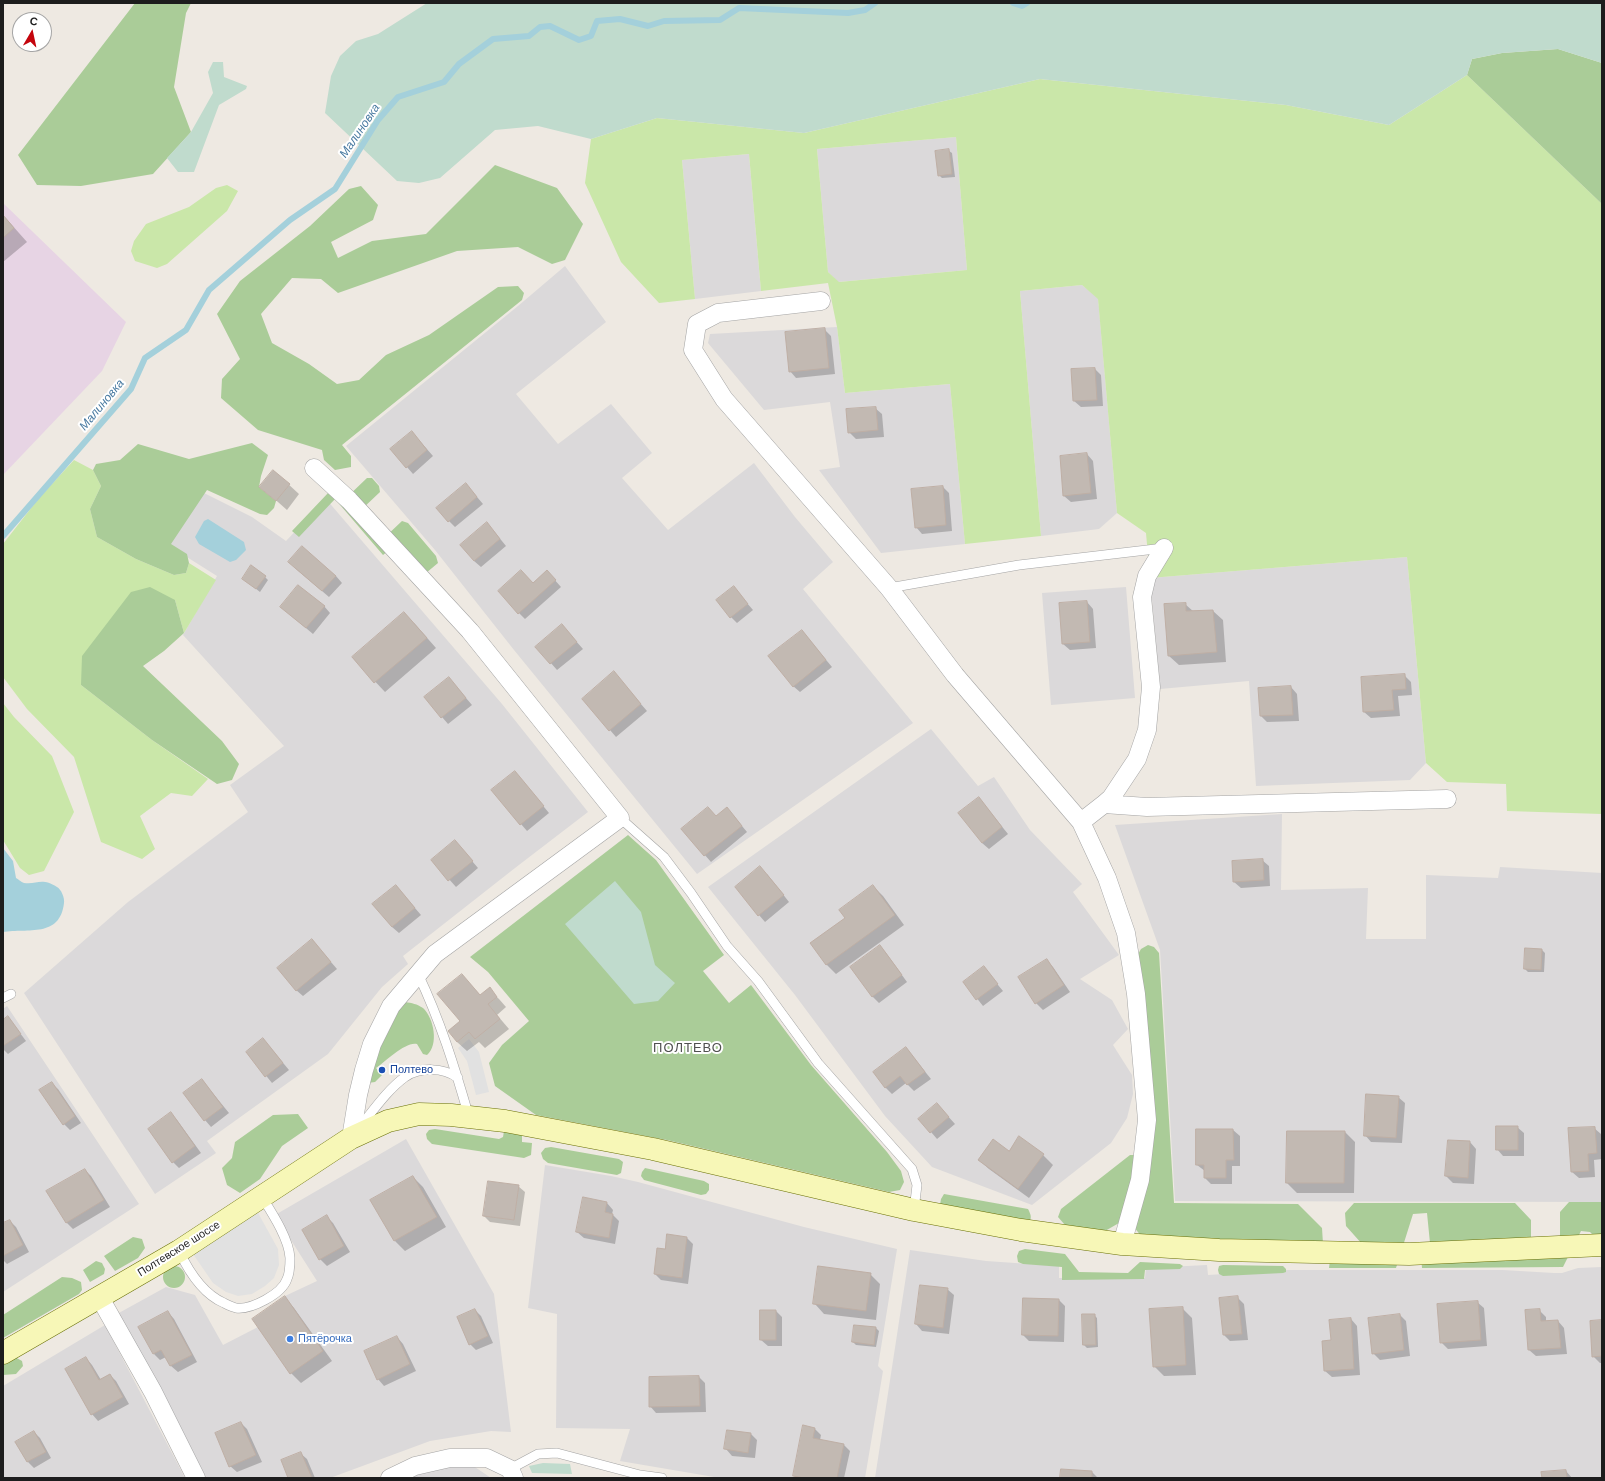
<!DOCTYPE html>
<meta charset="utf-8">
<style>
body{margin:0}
#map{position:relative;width:1605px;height:1481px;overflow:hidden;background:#eee9e2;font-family:Arial,sans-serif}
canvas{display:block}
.frame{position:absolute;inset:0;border:4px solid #1d1d1d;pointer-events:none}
.north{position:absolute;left:12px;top:12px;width:40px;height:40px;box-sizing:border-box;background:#fff;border:1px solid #a5a5a5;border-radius:50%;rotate:9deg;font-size:11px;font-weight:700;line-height:16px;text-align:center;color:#1d1d1d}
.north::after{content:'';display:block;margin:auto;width:14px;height:18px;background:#c4050d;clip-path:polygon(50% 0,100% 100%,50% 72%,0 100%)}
</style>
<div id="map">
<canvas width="1605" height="1481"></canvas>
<div class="frame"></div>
<div class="north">С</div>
</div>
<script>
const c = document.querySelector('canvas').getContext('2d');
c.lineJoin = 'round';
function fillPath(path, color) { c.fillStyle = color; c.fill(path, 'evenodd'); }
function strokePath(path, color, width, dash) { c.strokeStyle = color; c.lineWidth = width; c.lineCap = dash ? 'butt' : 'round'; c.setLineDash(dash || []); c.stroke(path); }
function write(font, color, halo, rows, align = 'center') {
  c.font = font + ' Arial,sans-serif'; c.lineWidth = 4; c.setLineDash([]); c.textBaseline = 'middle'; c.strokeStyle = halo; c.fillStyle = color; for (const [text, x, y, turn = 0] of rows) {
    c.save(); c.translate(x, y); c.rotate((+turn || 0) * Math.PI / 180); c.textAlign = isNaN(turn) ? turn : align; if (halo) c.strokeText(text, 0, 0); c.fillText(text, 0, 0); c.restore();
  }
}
const residential = new Path2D(`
 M956,137L967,270L838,282L828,272L817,149Z
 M749,154L761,291L695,299L682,160Z
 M565,266L606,322L516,394L558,444L611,404L652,453L622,478L668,530L754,463L795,517L833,562L803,589L913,723L697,874L514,650L435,550L346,446L518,306Z
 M1082,285L1098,298L1117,513L1099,529L1041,536L1020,291Z
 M837,327L845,393L950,384L965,544L881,553L819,470L840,467L830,402L764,410L708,343L710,334Z
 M198,490L252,517L286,541L326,499L502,704L588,812L515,868L403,956L408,964L382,987L328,1054L207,1141L216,1153L155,1194L24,993L128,902L248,812L230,785L284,746L183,635L217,576L163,542Z
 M1407,557L1426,763L1410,780L1256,786L1249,681L1160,689L1150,578Z
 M1126,587L1135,698L1051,705L1042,593Z
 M931,729L978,786L994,777L1030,830L1082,884L1073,892L1119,955L1080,979L1112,1000L1128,1029L1113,1045L1132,1075L1133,1094L1127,1118L1111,1143L1032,1205L932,1167L885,1116L795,995L708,887Z
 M1282,814L1281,890L1368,888L1366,939H1426V875L1498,878L1500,867L1602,873V1202L1175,1201L1160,950L1115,825Z
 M7,1006L139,1204L3,1292V1009Z
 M406,1139L494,1294L511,1432L491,1431L430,1441L330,1478H206L117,1314L166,1287L195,1295L223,1345L258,1327L285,1296L317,1281L275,1215Z
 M545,1165L611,1176L638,1182L804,1227L897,1249L878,1366L883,1371L865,1478H720L620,1461L630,1429L556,1428L557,1314L528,1308Z
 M910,1250L986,1261L1059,1266V1278H1145L1146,1268L1207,1265L1208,1275L1288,1270H1503L1554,1273H1562L1578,1268L1602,1267V1478H875Z
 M105,1325L185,1478H3V1386Z
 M472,1465L491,1478H404L423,1469Z`);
const industrial = new Path2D(`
 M3,203L126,322L102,371L3,475Z`);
const grass = new Path2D(`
 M1467,75L1602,204V814L1507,811L1506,784L1447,782L1426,763L1407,557L1150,578L1146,533L1117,513L1098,299L1082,285L1020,291L1041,536L965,544L950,384L845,393L837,327L828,283L761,291L749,154L682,160L695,299L659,303L621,262L585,183L591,139L657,118L804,133L1040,79L1286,105L1389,125ZM956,137L967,270L839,282L828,272L817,149Z
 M227,185L238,191L227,211L167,264L157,268L135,261L131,251L134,241L146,224L189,207L216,188Z
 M74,460L93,470L101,486L90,509L97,537L136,559L174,575L186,573L189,563L216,580L184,633L175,600L81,685L152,740L208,779L192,796L171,793L140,816L155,849L142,859L101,842L74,757L27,709L3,677V544L39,498Z
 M3,703L14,717L52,756L74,812L44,871L29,875L20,868L3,840Z`);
const forest = new Path2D(`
 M135,3H191L186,13L174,87L191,132L153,174L81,186L37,185L18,155Z
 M1558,49L1602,63V204L1467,75L1472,59L1502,53Z
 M495,165L557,188L583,224L565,260L552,264L518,247L457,251L338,293L321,279L292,278L261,314L272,343L309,364L337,384L359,380L386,355L429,335L498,287L518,286L524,293L522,300L342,445L351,456V467L335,470L324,460L322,450L258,430L221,398L222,379L240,359L217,314L240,281L310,226L349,189L361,186L378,205L373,220L331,242L338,258L372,241L426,234Z
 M252,443L268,455L261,476L259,487L276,501L274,508L267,515L260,514L207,490L171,544L187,554L189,563L186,573L174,575L136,559L97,537L90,509L101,486L93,470L96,464L120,460L138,444L189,459Z
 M367,478H372L379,486L380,492L361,510L383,539L402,521L408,523L436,556L438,563L426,573L394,546L383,555L335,499L299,537L292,531L328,493L344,500Z
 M150,587L175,600L184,633L164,651L143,666L222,741L239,764L232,780L217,784L152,740L81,685L82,656L131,592Z
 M628,835L656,860L724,955L703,971L729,1003L751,985L811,1065L887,1152L901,1171L904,1182L900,1190L889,1192L667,1140L536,1115L495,1086L489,1063L502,1045L529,1021L488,972L470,957Z
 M1148,945L1154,947L1159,953L1174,1203L1298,1204L1322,1228L1323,1244L1141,1236L1134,1227L1144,1182L1137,956L1141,949Z
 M405,1002C412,1003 417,1004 423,1008C434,1018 439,1045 427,1055L423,1054L417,1044C406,1041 386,1061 376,1068L382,1075L375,1082L368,1083V1074L390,1022Z
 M298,1114L308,1128L282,1146L260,1179L240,1193L227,1185L222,1168L232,1158L235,1142L273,1115Z
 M435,1129L499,1139L503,1137L504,1131L522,1134V1142L532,1143L531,1155L524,1158L432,1144L427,1139L426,1134L429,1130Z
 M551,1147L619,1159L623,1162L621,1173L617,1175L548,1163L543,1159L541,1153L545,1148Z
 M1130,1155H1135L1137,1159L1119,1223L1105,1231L1065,1225L1058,1217L1061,1209Z
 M645,1168L704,1181L709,1184V1190L706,1194L701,1195L644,1180L641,1176L642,1172Z
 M944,1194L1028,1209C1031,1215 1032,1217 1029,1223L940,1205L941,1199Z
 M1569,1202H1602V1239H1597L1590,1232L1581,1231L1563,1267L1422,1268L1421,1255L1430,1243L1427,1213L1413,1214L1396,1268H1329L1330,1260L1362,1244L1346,1226L1345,1213L1354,1203H1515L1531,1220V1238H1560V1212Z
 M133,1237L142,1239L145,1248L138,1258L115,1271L104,1256Z
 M1025,1249L1065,1254L1079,1272L1128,1273L1140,1262L1180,1264L1183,1266L1180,1269L1145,1270L1144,1279L1062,1280V1267L1023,1264L1018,1262L1017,1256L1019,1251Z
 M96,1261L102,1263L105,1269L104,1274L90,1282L83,1270Z
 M1223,1265L1283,1266L1286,1269V1272L1283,1273L1223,1276L1219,1274L1218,1270L1219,1266Z
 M163 1277a11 11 0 1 1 22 0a11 11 0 1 1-22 0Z
 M62,1277L72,1278L81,1282L82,1290L79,1294L3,1338V1315Z
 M3,1356L15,1357L22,1361L23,1366L16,1374L3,1375Z`);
const wetland = new Path2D(`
 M427,3H1602V63L1558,49L1502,53L1472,59L1467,75L1389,125L1286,105L1040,79L804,133L657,118L591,139L538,126L495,130L440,178L419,183L397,181L325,113L331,76L340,56L356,41L378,34Z
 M213,62H223L224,77L247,86L246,89L219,105L194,172H178L167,158L191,132L213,93L208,72Z
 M615,881L641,912L655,965L675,983L658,1001L634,1004L565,924Z
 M543,1463L570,1464L572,1474L532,1473L529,1466Z`);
const parking = new Path2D(`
 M469,1039L479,1052L489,1092L476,1095L467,1061L458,1048Z
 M257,1211L278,1249L279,1265L274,1278L265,1286L252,1294L238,1296L226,1292L213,1283L193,1254Z`);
const water = new Path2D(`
 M208,519L244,542L246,550L236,560L230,562L199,544L195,537L204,521Z
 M3,848L13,861L16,878C18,879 21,882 24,883C37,885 41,877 57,887C61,889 65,898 64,903C60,938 28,928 3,932Z`);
const shadow = new Path2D(`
 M949,151L952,153L955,177L942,178L939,175Z
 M3,215L27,242L3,262Z
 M824,329L831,336L835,374L796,378L790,371Z
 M1095,369L1101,375L1103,406L1081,407L1074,401L1072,370Z
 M875,408L882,414L884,437L856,439L849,432Z
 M418,439L433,456L413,474L407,467Z
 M1087,454L1093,461L1097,499L1071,502L1064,496Z
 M274,471L299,494L287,510L261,487Z
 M943,487L949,493L952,531L922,534L916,527Z
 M472,491L483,504L455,527L449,521Z
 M493,530L506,546L481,567L474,561Z
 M295,568L336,576L342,583L329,597Z
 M265,577L268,580L260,592L246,581Z
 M553,578L561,587L525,619L519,613L535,587Z
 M734,588L753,610L737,623L731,617Z
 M1087,602L1093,609L1096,648L1070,650L1063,644Z
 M1185,604L1194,612L1213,611L1223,620L1226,662L1179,665L1169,656Z
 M324,606L330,613L313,634L281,607Z
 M414,623L436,648L385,692L353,658Z
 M802,631L832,667L800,692L793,686Z
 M568,632L583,649L557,670L537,647Z
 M614,673L647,711L616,737L610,730Z
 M1404,675L1411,682L1412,695L1398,696L1400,716L1371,718L1364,712Z
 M455,685L472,705L448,724L425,697Z
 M1291,687L1297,694L1299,721L1267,722L1261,716Z
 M515,772L549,813L527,831L521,824Z
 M979,798L1008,834L989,849L982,843Z
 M733,815L747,832L711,862L682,829L716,817Z
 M455,841L478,868L456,887L432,860Z
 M1262,860L1269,866L1270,886L1241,888L1234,882L1233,862Z
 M767,874L789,902L765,922L759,915Z
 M396,886L421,915L399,933L392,927Z
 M873,886L883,896L904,925L836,974L826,964Z
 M312,940L337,969L303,996L296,990Z
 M880,946L886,953L907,982L879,1003L872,996Z
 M1542,950L1545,953L1544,972H1528L1525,969Z
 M1046,960L1053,967L1070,992L1043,1010L1036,1003Z
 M984,968L1003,991L983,1006L964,982Z
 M462,975L481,996L489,989L499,999L506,1007L497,1015L509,1029L485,1048L479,1042L467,1051L457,1042L461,1022Z
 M8,1017L26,1041L8,1054L3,1049V1021Z
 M269,1046L289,1070L272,1083L247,1052Z
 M906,1048L931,1079L914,1091L906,1083L892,1094L885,1087Z
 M202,1080L229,1113L211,1127L205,1120Z
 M51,1083L58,1089L81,1123L70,1130L64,1124Z
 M1398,1097L1405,1103L1402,1143L1371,1142L1365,1135Z
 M937,1104L955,1124L937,1139L920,1119Z
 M171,1114L177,1120L201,1153L179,1168L173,1162Z
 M1517,1127L1524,1133V1156H1503L1497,1149Z
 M1594,1128L1601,1134L1602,1159L1594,1160L1595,1177L1579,1178L1572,1172Z
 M1197,1130H1233L1240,1136V1166H1232V1184H1211L1205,1178V1171L1197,1165Z
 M1288,1132H1345L1355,1142L1354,1193H1297L1287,1183Z
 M1470,1142L1476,1149L1474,1184L1453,1183L1446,1176Z
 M1009,1152L1043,1155L1053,1165L1029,1198L989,1169L979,1160Z
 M85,1170L91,1176L110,1207L73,1229L66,1222Z
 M413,1177L423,1187L446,1227L405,1251L395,1241L372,1200Z
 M518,1186L525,1192L520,1226L490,1222L484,1216Z
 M584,1199L607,1203L613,1210L612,1214L619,1221L615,1244L584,1238L577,1232Z
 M327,1217L333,1223L350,1252L327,1266L320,1259L303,1230Z
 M10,1221L16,1227L29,1252L7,1264L3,1260V1224Z
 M687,1238L693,1244L688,1284L661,1280L655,1274L666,1250Z
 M870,1274L880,1284L876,1320L824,1314L815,1304Z
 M947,1289L954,1295L949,1334L922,1331L916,1324Z
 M1237,1297L1244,1304L1248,1340L1230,1341L1224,1335Z
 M285,1298L294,1308L332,1361L301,1383L291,1373Z
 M1059,1300L1065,1306L1064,1342L1029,1341L1023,1335Z
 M1477,1302L1484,1308L1487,1346L1448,1349L1441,1342Z
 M1182,1308L1192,1318L1196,1375L1164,1376L1154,1366Z
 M475,1310L481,1316L493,1343L476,1350L470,1344Z
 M1539,1310L1546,1317V1322L1558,1321L1564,1328L1567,1354L1536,1356L1529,1350Z
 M776,1311L782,1317V1346H768L761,1340Z
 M168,1312L174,1319L197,1362L178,1372L171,1366L166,1357L160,1360L154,1354Z
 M1094,1315L1097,1318L1098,1347L1087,1348L1084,1345Z
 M1400,1315L1406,1321L1410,1356L1380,1360L1373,1353Z
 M1351,1319L1357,1326L1360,1375L1332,1377L1325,1371L1332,1341Z
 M1602,1321V1363H1600L1593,1356Z
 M876,1328L879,1331L876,1347L856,1345L853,1342Z
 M397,1337L403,1344L416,1371L384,1386L378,1379Z
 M86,1358L92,1365L101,1380L110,1375L116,1381L129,1404L98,1421L92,1414Z
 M699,1377L705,1383L706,1412L656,1413L650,1406Z
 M241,1423L247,1429L262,1462L237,1472L230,1466Z
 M814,1428L821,1435L820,1440L843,1444L850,1451L844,1478H797L794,1476Z
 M34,1432L40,1438L51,1458L34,1468L28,1462L16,1442Z
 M751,1434L757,1440L755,1458L732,1456L726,1449Z
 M300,1453L307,1459L315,1478H289Z
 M1566,1471L1572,1478H1543Z
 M1092,1472L1098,1478H1061Z`);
const stream = new Path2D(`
 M1013,3L1022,6L1027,3
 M3,536L131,389L145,358L186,330L209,290L290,220L335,189L378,120L398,97L444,82L459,64L493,39L529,36L540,27L550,26L579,40L591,36L597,21L620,19L648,26L664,21L720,20L739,8L848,13L865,10L875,3`);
const building = new Path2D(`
 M949,149L952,174L938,176L935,151Z
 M3,215L14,228L3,238Z
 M825,328L829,368L789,372L785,332Z
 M1095,368L1097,400L1073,401L1071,369Z
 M876,407L878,430L848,433L846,409Z
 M412,431L427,450L406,468L390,449Z
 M1087,453L1091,493L1063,496L1060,456Z
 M273,470L290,484L276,501L259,487Z
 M466,483L477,497L448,522L436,508Z
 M943,486L946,525L915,528L911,489Z
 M487,522L500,539L474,561L460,545Z
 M302,546L336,576L322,591L288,562Z
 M251,565L266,576L256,589L242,579Z
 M521,570L533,583L547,570L556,580L518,614L498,591Z
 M298,585L325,606L306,628L280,607Z
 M734,586L748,604L730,618L716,600Z
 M1087,601L1090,642L1062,644L1059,603Z
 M1186,603V611L1213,610L1217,652L1168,656L1164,604Z
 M404,612L427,638L374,683L352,657Z
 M562,624L577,642L550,664L535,647Z
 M802,630L826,660L793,687L768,656Z
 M614,671L641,704L609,731L582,699Z
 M1405,674L1406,689L1392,690L1394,710L1363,712L1361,677Z
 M449,677L466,698L441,718L424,697Z
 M1291,686L1293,715L1260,716L1258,688Z
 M515,771L544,806L520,825L491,790Z
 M979,797L1002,827L982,843L958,813Z
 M708,807L716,816L727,807L742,826L704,856L681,829Z
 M455,840L473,861L448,881L431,860Z
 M1263,859L1264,880L1233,882L1232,861Z
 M760,866L784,895L758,916L735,887Z
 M396,885L415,908L392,927L372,904Z
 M873,885L895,915L826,965L810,943L845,918L839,910Z
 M312,939L331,962L296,991L277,968Z
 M880,945L902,975L872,997L850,967Z
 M1525,948L1542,949L1541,970L1524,969Z
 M1047,959L1064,985L1035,1004L1018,977Z
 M984,966L998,984L976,1000L963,982Z
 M462,974L480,995L490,987L497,997L488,1004L500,1019L475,1039L469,1032L457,1042L448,1031L460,1021L437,994Z
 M8,1016L21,1034L3,1046V1020Z
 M263,1038L283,1063L265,1077L246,1052Z
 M906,1047L925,1072L907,1085L900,1076L885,1088L873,1072Z
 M202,1079L223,1107L204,1121L183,1093Z
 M52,1082L75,1116L63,1125L39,1090Z
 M1366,1094L1399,1096L1396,1138L1364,1136Z
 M937,1103L949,1117L930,1133L918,1119Z
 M171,1112L195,1146L172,1163L148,1129Z
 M1496,1126H1518V1150H1496Z
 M1595,1127L1597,1153L1588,1154L1589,1171L1571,1172L1568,1128Z
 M1196,1129H1233L1234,1160H1226V1178H1204V1165H1196Z
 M1287,1131H1345L1344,1183H1286Z
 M1019,1136L1044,1154L1018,1189L978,1160L993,1139L1009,1151Z
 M1448,1140L1470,1141L1468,1178L1445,1176Z
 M85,1169L104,1200L66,1223L46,1191Z
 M413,1176L437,1217L394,1241L370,1200Z
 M488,1181L519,1185L514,1220L483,1216Z
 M583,1197L607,1202L605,1212L613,1214L609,1238L576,1232Z
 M327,1215L344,1246L319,1260L302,1230Z
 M10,1220L23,1245L3,1256V1223Z
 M667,1234L687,1237L682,1278L654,1274L657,1248L665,1249Z
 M818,1266L871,1273L866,1311L813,1304Z
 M920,1285L948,1288L943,1328L915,1324Z
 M285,1296L323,1351L290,1374L252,1319Z
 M1238,1296L1242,1334L1223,1335L1219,1298Z
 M1023,1298L1059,1299L1058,1336L1022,1335Z
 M1478,1301L1481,1340L1440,1343L1437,1304Z
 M1183,1307L1186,1365L1153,1367L1149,1309Z
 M475,1309L488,1336L469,1345L457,1317Z
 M1540,1309L1541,1321L1558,1320L1561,1348L1528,1350L1525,1310Z
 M760,1310H776V1340H760Z
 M168,1311L192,1355L170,1366L161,1350L153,1354L138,1327Z
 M1082,1314H1095L1096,1345H1083Z
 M1400,1314L1404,1350L1372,1354L1368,1318Z
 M1351,1318L1354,1369L1324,1371L1322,1341L1331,1340L1329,1320Z
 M1602,1320V1356L1592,1357L1590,1321Z
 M854,1325L876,1327L874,1345L852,1342Z
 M397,1336L410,1364L377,1380L364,1351Z
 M86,1357L99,1380L110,1374L123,1397L91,1415L65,1369Z
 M699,1376L700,1406L649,1407V1377Z
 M241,1422L256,1455L229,1467L215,1433Z
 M803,1425L815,1428L813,1438L844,1444L837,1478H804L793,1476Z
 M727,1430L751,1433L748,1453L724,1449Z
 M34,1431L46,1452L27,1462L15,1442Z
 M301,1452L312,1478H288L281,1460Z
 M1061,1469L1092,1471V1478H1060Z
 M1566,1470L1567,1478H1542L1541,1472Z`);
const lane = new Path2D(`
 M889,588L1019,565L1164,548
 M620,818L664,857L691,893L727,946L758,981L818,1063L912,1169L917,1185L914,1210
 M418,974C440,1020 455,1068 469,1117
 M3,998L11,994
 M359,1128C373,1111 387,1090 405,1077C420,1067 443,1067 458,1078
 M179,1251C189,1272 203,1294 224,1303C228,1305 232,1307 236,1308C251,1310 282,1294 287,1279C290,1273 290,1264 290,1258C289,1239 272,1213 262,1197
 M510,1469L538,1454L557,1453L640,1475L662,1478`);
const street = new Path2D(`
 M821,301L718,313L697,324L693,350L724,399L889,588L955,675L1081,822L1107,878L1126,933L1136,994L1147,1120L1140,1180L1122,1244
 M314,468L349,500L470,631L620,818L435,954L391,1006L372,1044L364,1070L358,1095L351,1138
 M1104,804L1111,798L1137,759L1147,730L1151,687L1142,597L1147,576L1164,548
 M1081,822L1104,804L1147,807L1447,799
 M100,1298L153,1392L196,1478
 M390,1478L415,1466L450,1458H487L510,1469L514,1478`);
const secondary = new Path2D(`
 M3,1353L179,1251L351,1138L388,1121L419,1114L451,1115L505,1121L653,1149L914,1210L1021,1230L1122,1244L1219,1250L1409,1254L1602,1245`);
const markers = [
 [382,1070,4,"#1a4fb4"],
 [290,1339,4,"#3f7fe0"]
];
const transitNames = [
 ["Полтево",390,1070]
];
const streetNames = [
 ["Полтевское шоссе",179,1249,-32]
];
const shopNames = [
 ["Пятёрочка",298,1339]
];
const waterNames = [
 ["Малиновка",360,131,-56],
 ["Малиновка",102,405,-50]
];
const quarterNames = [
 ["ПОЛТЕВО",688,1048]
];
fillPath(residential, '#dbd9da');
fillPath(industrial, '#e7d4e4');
fillPath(grass, '#cae7a9');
fillPath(forest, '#aacc98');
fillPath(wetland, '#c0dbcd');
fillPath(parking, '#e1e1e1');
fillPath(water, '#a4d0db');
fillPath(shadow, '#0003');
strokePath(stream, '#a4d0db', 6);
fillPath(building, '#c2b9b2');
strokePath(building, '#bfafa5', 1);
strokePath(lane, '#a4a4a4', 10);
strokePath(street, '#a4a4a4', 19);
strokePath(secondary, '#697007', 23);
strokePath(lane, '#fff', 9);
strokePath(street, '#fff', 18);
strokePath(secondary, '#f7f7b7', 22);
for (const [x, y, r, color] of markers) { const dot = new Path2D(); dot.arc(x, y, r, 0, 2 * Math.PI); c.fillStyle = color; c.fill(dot); strokePath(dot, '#fff', 1.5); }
write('11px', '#164399', '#fff', transitNames, 'left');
write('11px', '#1d1d1d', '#fff', streetNames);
write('11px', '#366cbe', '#fff', shopNames, 'left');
write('italic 12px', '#497aa1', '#fff', waterNames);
c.letterSpacing = '1px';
write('13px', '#505050', '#fff', quarterNames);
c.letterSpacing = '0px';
</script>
